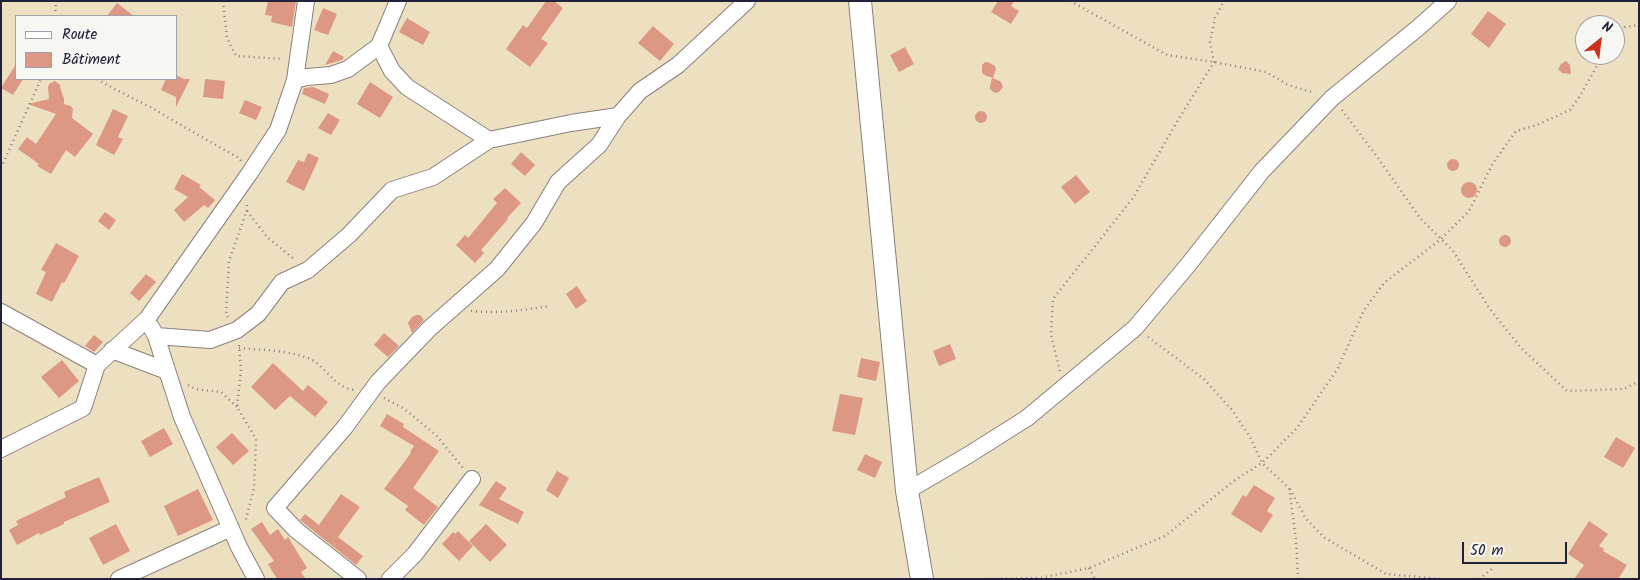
<!DOCTYPE html>
<meta charset="utf-8">
<style>
body{margin:0}
#map{position:relative;width:1640px;height:580px;overflow:hidden;background:#ede0c0;font-family:Kalam,sans-serif}
canvas{display:block}
.frame{position:absolute;inset:0;border:2px solid #22223b;pointer-events:none}
.legend{position:absolute;left:15px;top:15px;width:162px;height:65px;box-sizing:border-box;background:#f6f6f2;border:1px solid #a1a1a9;margin:0;padding:6px 9px;list-style:none;font-size:15px;color:#22223b}
.legend li{display:flex;align-items:center;gap:10px;height:25px}
.legend b{width:25px;border:1px solid #a1a1a9}
.north{position:absolute;left:1575px;top:15px;width:50px;height:50px;box-sizing:border-box;background:#f6f6f2;border:1px solid #a1a1a9;border-radius:50%;rotate:29deg;font-size:14px;font-weight:700;line-height:20px;text-align:center;color:#22223b}
.north::after{content:'';display:block;margin:auto;width:18px;height:22px;background:#c8321e;clip-path:polygon(50% 0,100% 100%,50% 72%,0 100%)}
.scale{position:absolute;left:1462px;top:542px;width:105px;height:22px;box-sizing:border-box;border:2px solid #22223b;border-top:0;padding-left:6px;font-size:15px;line-height:18px;white-space:nowrap;color:#22223b;-webkit-text-stroke:4px #f6f6f2;paint-order:stroke}
</style>
<div id="map">
<canvas width="1640" height="580"></canvas>
<div class="frame"></div>
<ul class="legend">
<li><b style="height:6px;background:#fff"></b>Route</li>
<li><b style="height:14px;background:#dd9785"></b>Bâtiment</li>
</ul>
<div class="north">N</div>
<div class="scale">50 m</div>
</div>
<script>
const c = document.querySelector('canvas').getContext('2d');
c.lineJoin = 'round';
function fillPath(path, color) { c.fillStyle = color; c.fill(path, 'evenodd'); }
function strokePath(path, color, width, dash) { c.strokeStyle = color; c.lineWidth = width; c.lineCap = dash ? 'butt' : 'round'; c.setLineDash(dash || []); c.stroke(path); }
const building = new Path2D(`
 M268,1H296L292,27L271,22L272,16L265,15Z
 M546,1H554L563,8L541,39L548,43L530,67L506,49L523,25L527,28Z
 M998,1H1014L1011,6L1019,11L1011,24L991,12Z
 M117,3L134,16H107Z
 M323,8L337,14L328,35L314,30Z
 M1488,11L1506,24L1489,48L1471,34Z
 M407,18L430,32L423,45L399,32Z
 M653,26L674,44L660,61L638,43Z
 M905,47L914,64L899,72L890,55Z
 M333,51L344,57L342,60L325,65Z
 M1566,61L1570,65L1571,74L1562,73L1558,69L1561,64Z
 M985,62H988L995,66L996,69L993,78L984,75L982,72V65Z
 M16,64V79H23L13,95L1,88Z
 M176,75L184,79H190L176,107V97L161,90L166,79H176Z
 M992,78L1000,81L1002,84L1003,87L999,92L995,93L990,89V86Z
 M205,79L225,81L223,99L203,97Z
 M55,81L60,85L62,94L64,98V104L71,106L73,109L72,118L93,134L75,157L66,150L51,174L37,166L39,164L18,149L27,137L36,144L56,114L28,104L49,99L48,87L49,84Z
 M370,82L393,97L380,118L357,104Z
 M313,87L329,94L325,104L302,94L304,88Z
 M245,100L262,107L256,120L239,113Z
 M113,109L128,116L118,137L123,139L114,155L96,145Z
 M975 117a6 6 0 1 1 12 0a6 6 0 1 1-12 0Z
 M328,113L340,120L331,135L318,128Z
 M521,152L535,165L525,176L511,164Z
 M308,153L319,158L304,191L286,182L298,160L304,162Z
 M1447 165a6 6 0 1 1 12 0a6 6 0 1 1-12 0Z
 M182,174L201,185L199,187L215,200L208,208L204,205L184,222L174,210L188,197L174,189Z
 M1076,175L1090,192L1075,204L1061,187Z
 M1461 190a8 8 0 1 1 16 0a8 8 0 1 1-16 0Z
 M505,188L521,203L507,218L508,219L481,250L484,253L475,263L456,245L465,235L468,238L497,203L493,199Z
 M105,212L116,220L109,230L98,221Z
 M1499 241a6 6 0 1 1 12 0a6 6 0 1 1-12 0Z
 M56,243L79,256L64,283L62,282L52,302L36,294L46,272L41,270Z
 M146,274L156,282L139,301L130,293Z
 M577,286L587,301L576,309L566,294Z
 M416,315H420L424,320L412,333L408,323L412,317Z
 M384,333L399,346L388,357L374,345Z
 M94,335L103,342L94,352L85,346Z
 M950,344L956,359L939,366L933,351Z
 M861,358L880,362L876,381L857,377Z
 M62,360L79,381L59,398L41,377Z
 M273,363L303,391L308,385L328,402L315,417L290,396L275,410L251,387Z
 M840,394L863,398L855,435L832,431Z
 M387,414L404,424L403,427L439,451L413,488L438,507L424,525L405,510L408,506L384,489L411,453L410,452L414,446L380,426Z
 M164,428L173,444L150,457L141,441Z
 M232,433L249,451L233,465L216,447Z
 M1616,437L1635,448L1623,468L1604,457Z
 M865,454L882,462L875,478L857,470Z
 M557,471L569,478L558,498L546,490Z
 M99,477L110,502L64,522V524L40,535L39,533L17,545L9,530L18,525L16,521L66,497L64,492Z
 M496,481L507,488L499,499L524,512L518,524L479,505Z
 M1254,485L1275,498L1267,511L1273,515L1261,533L1231,514L1243,495L1246,497Z
 M198,489L213,520L178,536L164,506Z
 M341,494L360,507L338,537L363,556L356,565L300,520L305,514L319,525Z
 M1589,521L1608,534L1599,546L1604,549L1603,551L1627,565L1618,579H1574L1584,565L1568,554Z
 M262,522L270,535L278,529L285,540L288,537L307,568L301,572L306,579H277L268,564L274,561L251,529Z
 M116,524L130,551L103,565L89,538Z
 M486,524L507,545L490,562L469,541Z
 M458,531L473,546L459,561L442,544L453,532L455,534Z`);
const path = new Path2D(`
 M223,1L227,38L236,56L283,59
 M1070,1L1167,55L1214,62L1266,72L1288,85L1315,93
 M55,16L56,1
 M1615,39L1625,27L1639,25
 M97,79C115,90 133,98 152,108C181,125 210,142 239,158L241,161
 M1342,110L1378,158L1420,218L1453,251L1490,309L1521,348L1567,391L1624,389L1639,381
 M1,168L41,79
 M247,211L267,237L295,260
 M471,311C498,314 524,310 550,306
 M228,317L226,315L229,261L247,210V204
 M1148,337L1204,379L1232,410L1250,437L1262,463L1289,488L1296,539L1298,579
 M239,345L241,370L237,407L256,439L254,488L245,523
 M239,348C262,350 286,350 308,358C325,364 333,388 355,390
 M1060,371L1051,335L1053,299L1133,198L1178,120L1214,62L1210,42L1215,18L1224,1
 M188,385L195,389L221,392L237,407
 M384,398L403,408L436,435L463,468
 M1290,489L1306,519L1325,538L1386,574L1442,579
 M1089,568L1095,579
 M991,579L1040,578L1089,568L1165,536L1235,480L1262,463L1297,428L1338,368L1364,310L1384,283L1441,239L1469,211L1493,163L1516,131L1537,125L1570,110L1580,96L1603,55
 M1479,579L1493,568`);
const minor = new Path2D(`
 M379,46L392,71L407,87L489,140
 M295,80L307,77L331,75L348,69L379,46L398,1
 M1,312L97,365
 M151,327L156,336L182,417L239,547L256,579
 M156,336L210,340L237,330L258,314L282,282L308,270L349,235L392,190L433,177L489,140L571,123L618,116
 M112,350L167,371
 M1,449L83,408L97,365L147,319L249,174L278,130L295,80L306,1
 M907,491L970,454L1027,418L1135,328L1188,265L1262,171L1332,98L1419,27L1448,1
 M119,579L231,528
 M358,579L296,530L275,508L345,427L378,382L430,328L497,269L534,223L558,182L599,145L618,116L640,91L678,65L747,1
 M390,579L415,554L472,479`);
const secondary = new Path2D(`
 M860,1L907,491L922,579`);
fillPath(building, '#dd9785');
strokePath(minor, '#88817e', 18);
strokePath(secondary, '#88817e', 24);
strokePath(path, '#88817e', 2.5, [1, 4]);
strokePath(minor, '#fff', 16);
strokePath(secondary, '#fff', 22);
</script>
